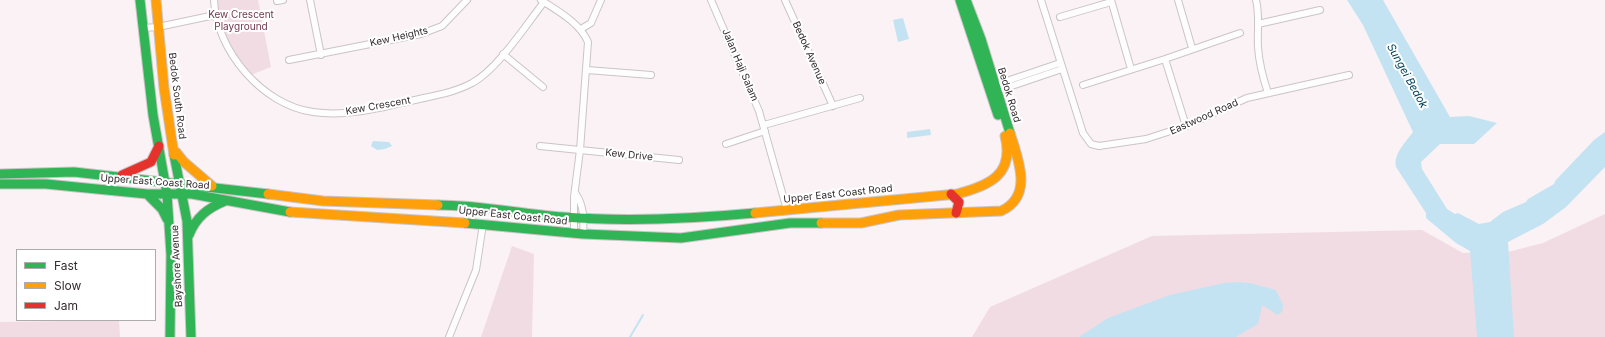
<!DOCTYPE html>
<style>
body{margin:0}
#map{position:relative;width:1605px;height:337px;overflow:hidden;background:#faf2f4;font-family:Inter,sans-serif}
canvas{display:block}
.legend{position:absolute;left:16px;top:249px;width:140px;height:72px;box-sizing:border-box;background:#fff;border:1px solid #aeabac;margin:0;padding:5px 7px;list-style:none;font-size:12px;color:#352c2f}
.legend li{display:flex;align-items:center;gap:8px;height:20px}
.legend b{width:20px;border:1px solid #aeabac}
</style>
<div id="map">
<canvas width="1605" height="337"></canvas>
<ul class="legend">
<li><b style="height:5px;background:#30b455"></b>Fast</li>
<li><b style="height:5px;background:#ff9f0a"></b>Slow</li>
<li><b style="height:5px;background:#e5322d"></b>Jam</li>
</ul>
</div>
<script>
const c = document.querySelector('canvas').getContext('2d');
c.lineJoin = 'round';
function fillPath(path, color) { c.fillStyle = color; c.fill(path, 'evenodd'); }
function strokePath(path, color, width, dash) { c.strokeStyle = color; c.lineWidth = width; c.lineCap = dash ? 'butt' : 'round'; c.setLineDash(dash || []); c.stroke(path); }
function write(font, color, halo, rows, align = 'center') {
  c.font = font + ' Inter,sans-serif'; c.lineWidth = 4; c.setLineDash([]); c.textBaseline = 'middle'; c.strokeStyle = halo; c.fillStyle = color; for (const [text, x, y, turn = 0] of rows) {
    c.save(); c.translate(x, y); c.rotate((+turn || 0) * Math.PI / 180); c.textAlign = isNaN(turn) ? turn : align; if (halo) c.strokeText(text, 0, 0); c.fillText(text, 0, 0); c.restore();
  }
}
const green = new Path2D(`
 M216,0H258L271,67L251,75C231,48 221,34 216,0Z
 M1605,214V337H972L990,307L1152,236L1422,230L1463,253L1512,251L1543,243Z
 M512,246L534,254L532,337H481Z
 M119,320L120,337H0V322Z`);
const water = new Path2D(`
 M1347,0H1383L1450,117L1469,116L1497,123L1474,144H1440L1421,162L1422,169L1447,209L1455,214L1458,213L1479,224L1490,222L1503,212L1526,202L1528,199L1554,184L1555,181L1594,140L1605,132V167L1566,207L1543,224L1508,242L1514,337H1477L1470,251L1456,243L1426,218V213L1396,167C1393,154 1406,142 1413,132L1363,25Z
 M903,18L909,39L898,42L893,20Z
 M930,129L931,135L907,138V132Z
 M373,141L389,142L392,146L385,149L377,150L371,146Z
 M1238,282L1250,283L1276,290L1283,305L1282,312L1277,315L1264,306H1262L1258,324L1236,337H1079L1108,318L1170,295L1224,283Z`);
const stream = new Path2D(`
 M630,337L643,315`);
const street = new Path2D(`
 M214,0C216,50 262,105 313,112C346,117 380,108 411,101C431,96 454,93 472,83C497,70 526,25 544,2
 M310,0L321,55
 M541,0C558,11 580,23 588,42L580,150L574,197V233
 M711,0L759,111L787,210
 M785,0L833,106
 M1041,0L1083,133L1091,144L1099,146L1146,139L1186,126L1247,98L1349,75
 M1111,0L1131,69
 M1178,0L1192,48
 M1256,0C1260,16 1257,31 1258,47C1259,63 1263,78 1268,93
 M277,1L283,0
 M1060,17L1111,2
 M1258,24L1320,10
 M142,28L158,27L215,15
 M581,29L591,23L601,0
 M503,54L543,87
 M1165,59L1186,126
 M289,60L421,34L442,26L467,0
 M587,70L651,75
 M1083,85L1165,59L1240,33
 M992,86L1060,63
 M994,92L1062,69
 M764,125L860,98
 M726,144L765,131
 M540,146L679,160
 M576,194C584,206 584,220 583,234
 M449,337L476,270L483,224`);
const fast = new Path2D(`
 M140,0L153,115L167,194L171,255L170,337
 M960,0L998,115
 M966,0L981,39L1010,133
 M174,155L187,221L191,337
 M0,174L74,172L268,194
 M0,184H46L147,194H192L290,212
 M147,194L162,209L167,219
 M438,205C480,205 521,214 563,217C628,222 691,219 755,213
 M465,223L583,234L681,238L790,223H821
 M189,235C196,217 208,208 225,201`);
const slow = new Path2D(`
 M156,0L164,88L174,155
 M176,152L184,162L212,186
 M268,194L323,201L438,205
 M290,212L465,223
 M755,213L957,194C988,186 1015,175 1005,136
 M821,223H861L899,215L1001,211C1034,196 1018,159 1010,133`);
const jam = new Path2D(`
 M122,175L151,162L159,146
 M951,194L959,202L956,213`);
const parkNames = [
 ["Kew Crescent",241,15],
 ["Playground",241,27]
];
const streetNames = [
 ["Kew Heights",399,37,-13],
 ["Bedok Avenue",809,53,66],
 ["Jalan Haji Salam",740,65,67],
 ["Bedok Road",1009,95,73],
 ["Bedok South Road",177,96,83],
 ["Kew Crescent",378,106,-10],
 ["Eastwood Road",1204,117,-24],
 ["Kew Drive",629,155,6],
 ["Upper East Coast Road",155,182,4],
 ["Upper East Coast Road",838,194,-6],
 ["Upper East Coast Road",513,216,6],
 ["Bayshore Avenue",177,266,-93]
];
const waterNames = [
 ["Sungei Bedok",1407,76,61]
];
fillPath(green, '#f2dce3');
fillPath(water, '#c4e3f2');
strokePath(stream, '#c4e3f2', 2);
strokePath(street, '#cbc4c6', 8);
strokePath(fast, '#cbc4c6', 11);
strokePath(slow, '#cbc4c6', 11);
strokePath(jam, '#cbc4c6', 11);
strokePath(street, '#fefdfd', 6);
strokePath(fast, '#30b455', 9);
strokePath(slow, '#ff9f0a', 9);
strokePath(jam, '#e5322d', 9);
write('10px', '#71374e', '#fff', parkNames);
write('10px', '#352c2f', '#fff', streetNames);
write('italic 11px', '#004257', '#fff', waterNames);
</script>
